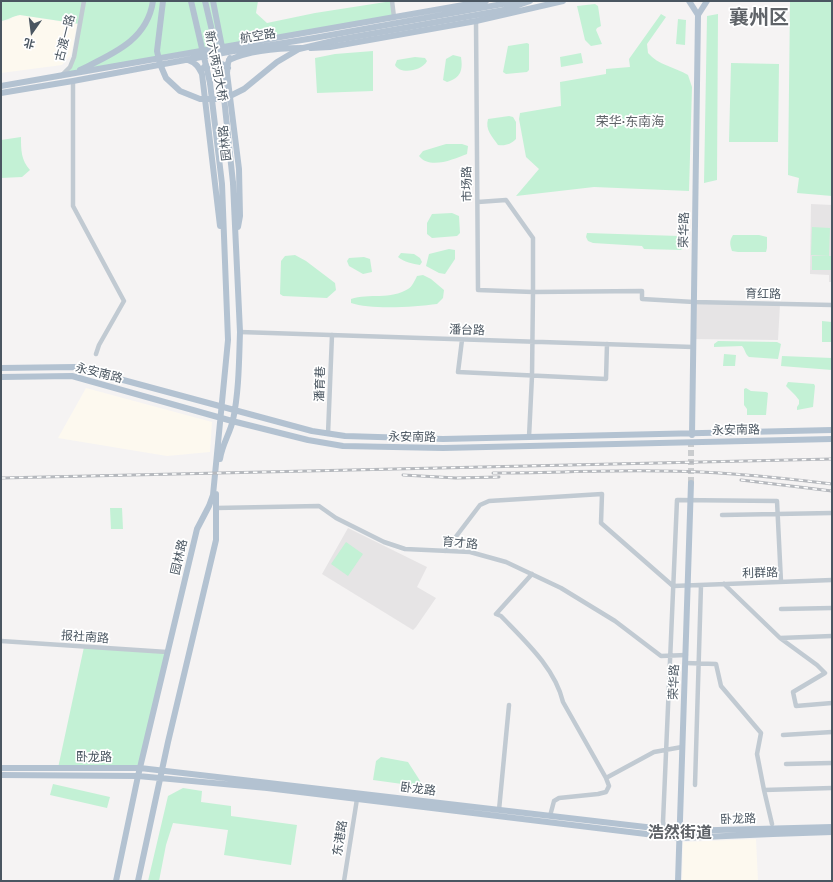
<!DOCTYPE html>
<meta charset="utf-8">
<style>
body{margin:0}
#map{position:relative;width:833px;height:882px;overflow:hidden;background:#f5f3f3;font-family:Lato,"Noto Sans SC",sans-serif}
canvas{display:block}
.frame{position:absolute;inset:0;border:2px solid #4a5661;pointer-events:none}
.north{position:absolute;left:12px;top:12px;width:40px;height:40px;-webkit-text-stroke:3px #fff;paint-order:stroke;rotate:194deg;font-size:11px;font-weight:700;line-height:16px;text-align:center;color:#4a5661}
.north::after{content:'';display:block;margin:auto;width:14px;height:18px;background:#4a5661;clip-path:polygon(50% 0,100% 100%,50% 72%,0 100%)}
</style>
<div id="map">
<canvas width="833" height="882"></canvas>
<div class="frame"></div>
<div class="north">北</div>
</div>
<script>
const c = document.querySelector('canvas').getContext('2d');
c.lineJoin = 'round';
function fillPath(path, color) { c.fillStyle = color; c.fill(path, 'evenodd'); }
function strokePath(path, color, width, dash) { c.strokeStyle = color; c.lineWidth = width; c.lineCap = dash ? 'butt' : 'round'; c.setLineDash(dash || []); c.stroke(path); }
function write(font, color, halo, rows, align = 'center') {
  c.font = font + ' Lato,"Noto Sans SC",sans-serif'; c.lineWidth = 3.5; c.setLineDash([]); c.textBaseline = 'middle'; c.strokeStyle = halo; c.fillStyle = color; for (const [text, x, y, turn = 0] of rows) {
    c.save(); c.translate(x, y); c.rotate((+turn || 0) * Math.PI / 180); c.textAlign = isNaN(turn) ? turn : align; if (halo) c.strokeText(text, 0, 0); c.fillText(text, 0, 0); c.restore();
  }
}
const commercial = new Path2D(`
 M20,15L77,24L71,55L62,65L1,73V21L9,20L14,16Z
 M86,388L212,422L210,452L167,456L58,438Z
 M756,839L758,881H682L683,842Z`);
const education = new Path2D(`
 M811,204L832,205V282H829V275L810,274Z
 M694,302L780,304L778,340L693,339Z
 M348,528L427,567L417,587L436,598L416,627L413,630L322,574Z`);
const green = new Path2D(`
 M1,1H258L256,13L267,23L315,13L392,1L394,17L61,76L70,67L80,24L20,15C13,16 8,20 1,21Z
 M714,1H832V196L797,193L799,178L788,175L790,2H712Z
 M595,4L598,6L601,26L597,28L596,30L602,44L591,46L585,40L577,6Z
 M661,14L666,17L647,44L648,53C658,65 675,67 688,75L692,87L689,191L594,187L516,196L539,169L526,157L519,119L520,113L561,106L560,82L606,74V69L630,67L629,59Z
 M718,14L717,180L704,183L707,16Z
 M678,19L686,20L685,45L676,44Z
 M527,43L529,44V70L527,72L506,74L503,72L508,46Z
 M373,51V91L317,93L315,58L335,54Z
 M581,53L583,63L561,67L560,57Z
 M453,55L461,57C463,70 461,78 447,82L443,80L446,59Z
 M415,57L425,58L427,61C422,71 400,75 395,65L397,60Z
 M731,63L779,64L778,142H729Z
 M509,116L513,117L516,122V139C511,144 506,146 498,145C492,136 485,130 488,119Z
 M21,137C21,150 21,160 30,170L22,177L1,178V140Z
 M446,144H462L468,146L467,154C454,159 430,170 419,156L423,151Z
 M452,213L459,216L460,233L457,236L432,238L427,234V223L432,214Z
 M812,227L830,228L829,256L811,255Z
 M587,233L679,236L686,238L685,245L681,250L644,249L642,246L593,243L588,241L586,237Z
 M733,235H759L767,237V248L766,252H738L732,251C730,245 729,241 733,235Z
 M449,249L455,250V259L445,274L439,273L426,266L429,254Z
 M401,253L414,254L420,258L422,262L420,265C413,264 404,262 398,257Z
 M295,255L306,261L335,283L336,290L327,298L283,296L280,294L281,261L285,256Z
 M812,256H832V270H812Z
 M364,257L370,259L372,272L363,274L349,266L347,261L349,258Z
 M423,275L431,279L444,290L443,298L437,304C415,307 371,310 351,303V299C369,293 391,300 408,289C412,287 415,280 417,276Z
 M822,321L832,322V342H822Z
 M718,341L777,342L781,344L778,359L749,357C745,354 745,349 742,346L714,347V344Z
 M724,354L736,355L735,366H723Z
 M782,356L832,358V370L781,366Z
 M788,382L814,384L815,386L813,407L797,410V407L799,404V400L795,395L786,386Z
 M746,388L751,391L766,392L768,393L766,415H747V409L744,405V389Z
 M110,508H122L123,529H111Z
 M346,542L363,554L348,576L331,564Z
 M84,647L167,652L140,768H58Z
 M381,757L408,762L424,787L373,780L376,761Z
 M53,784L110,797L107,808L50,795Z
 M183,788L202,791L201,802L231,806V816L297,825L291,865L224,855L228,830L173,823L166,845L159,881H148L168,796Z`);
const majorTunnel = new Path2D(`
 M691,483V444`);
const minor = new Path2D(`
 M392,1L394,17
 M476,21L478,290L533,292L532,376L529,437
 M61,76L70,67L74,57L84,1
 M73,81V206L124,301L99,345L96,354
 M478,202L506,200L533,238V292L642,291V299L694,302L832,305
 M240,332L693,347
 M462,340L458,372L606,379L607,344
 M328,434L332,335
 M216,508L319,506L336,518L384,542L405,549L470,552L506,562L561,588L615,621L661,656L686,655
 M722,515L832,513
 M445,551L480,505L489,501L602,494L601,523L673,586L832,580
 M532,574L496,614L501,616C525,641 555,668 563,702L606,778L654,752L682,747
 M724,584L780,638L817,665L825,673L793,692L796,706L832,703
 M781,609L832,608
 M780,638L832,636
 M1,641L167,652
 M685,663L716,664L721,686L761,733L757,754L764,790L772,824
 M783,735L832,732
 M786,764L832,763
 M695,785L701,585
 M764,790L832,788
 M499,810L509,705
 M550,816L554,801L559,798L598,794L606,792L609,786L606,778
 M665,830L663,822L677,500L777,501L781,582
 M344,881L357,799`);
const major = new Path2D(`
 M213,1L222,47
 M689,1L698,15L692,435
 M504,10L530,1
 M698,15L707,1
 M311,48L330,47L476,21L563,1
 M230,58L228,63L227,73L239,169L240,216L238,227
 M188,60C196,63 198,66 202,74L220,226
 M229,60C251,50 278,48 302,48
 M202,69L204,67L222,64L228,68
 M80,70C112,54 147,41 153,1
 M1,86L486,1
 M1,93L73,81L228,52L314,38L519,1
 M1,368L75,367L312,431L345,436L443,439L832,430
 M1,377L72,376L232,421L308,440L343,446L443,448L832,439
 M220,459C222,445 230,433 233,420C239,391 239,361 240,332L233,183
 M1,768H140L680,831L832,827
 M1,775L138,776L267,788L679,838L773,834L832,832
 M116,881L138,776L197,529L209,506L213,495L228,340L222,184L210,83
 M138,881L168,742L216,540V494
 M678,881L691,483`);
const rail = new Path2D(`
 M493,473C548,473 604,470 660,471C717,471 775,477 832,484
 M403,475L456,478L499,477
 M1,478L832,459
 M741,480L832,491`);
const majorBridge = new Path2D(`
 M163,1L157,51L160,64L166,78L180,91L200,99H218L232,95L244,89L277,62L299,49L337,40L504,10
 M191,1L210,83
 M205,1L221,69L233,183`);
const streetNames = [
 ["航空路",258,36,-9],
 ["古渡一路",65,38,-76],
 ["新六两河大桥",216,66,79],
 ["园林路",225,143,-96],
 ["市场路",467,184,-91],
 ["荣华路",684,230,-89],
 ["育红路",763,294,1],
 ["潘台路",467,330,2],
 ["永安南路",99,373,14],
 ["潘育巷",320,384,-88],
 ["永安南路",736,430,-1],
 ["永安南路",412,437,1],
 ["育才路",460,543,5],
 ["园林路",179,557,-77],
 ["利群路",760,573,-2],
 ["报社南路",85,637,4],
 ["荣华路",674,682,-88],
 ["卧龙路",94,757],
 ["卧龙路",418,789,7],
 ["卧龙路",738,819,-2],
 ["东港路",340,838,-81]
];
const neighbourhoodNames = [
 ["荣华·东南海",630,122]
];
const districtNames = [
 ["浩然街道",680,833]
];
const townNames = [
 ["襄州区",759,18]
];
fillPath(commercial, '#fdf9ef');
fillPath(education, '#e6e4e5');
fillPath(green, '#c3f1d5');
strokePath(majorTunnel, '#caccce', 6, [6, 3]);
strokePath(minor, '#c1cad2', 4.5);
strokePath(major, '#b3c2d1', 6);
strokePath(rail, '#b5b8bd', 3);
strokePath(rail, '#fff', 1.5, [4.5]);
strokePath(majorBridge, '#b3c2d1', 6);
write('12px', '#4a5661', '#fff', streetNames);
write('13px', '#5f6368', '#fff', neighbourhoodNames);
write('bold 16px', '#5f6368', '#fff', districtNames);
write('bold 20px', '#5f6368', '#fff', townNames);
</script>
